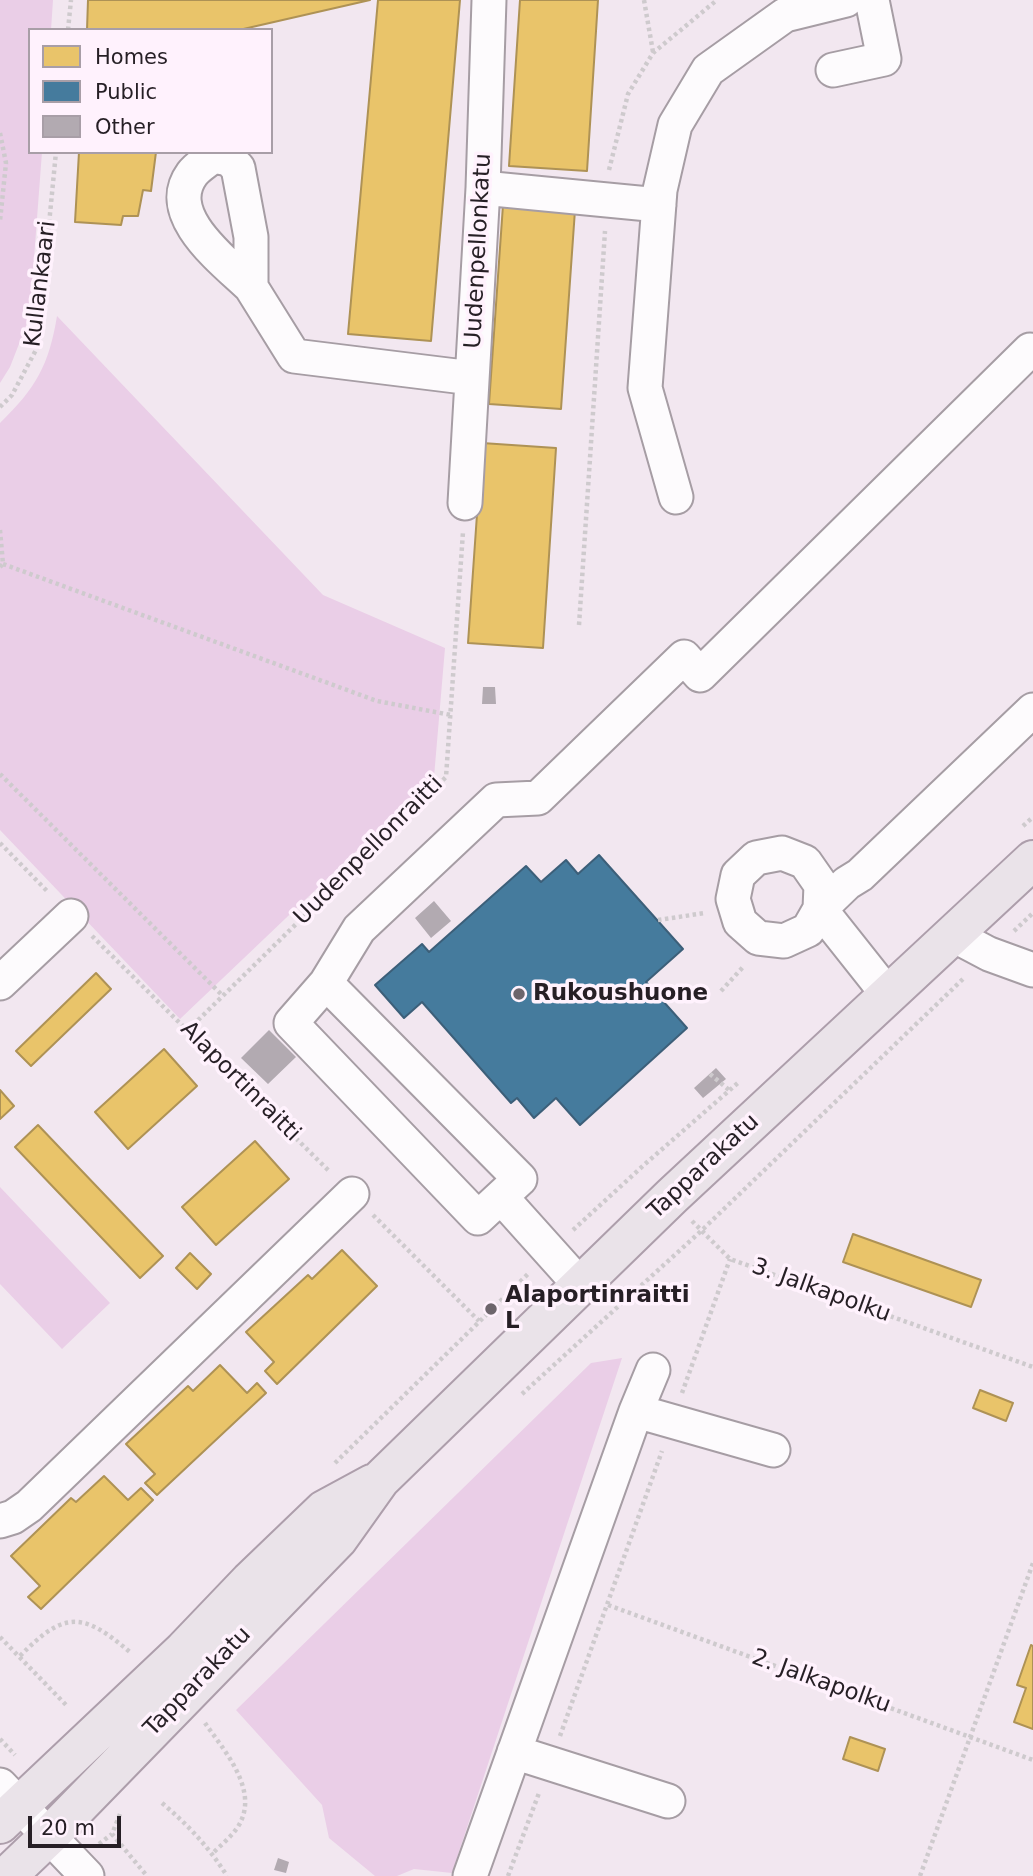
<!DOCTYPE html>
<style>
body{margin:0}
#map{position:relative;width:1033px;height:1876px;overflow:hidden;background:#f2e7f0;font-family:"DejaVu Sans",sans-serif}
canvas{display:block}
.legend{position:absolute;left:28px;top:28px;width:245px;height:126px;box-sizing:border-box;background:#fff2fd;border:2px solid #a89ea7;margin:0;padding:9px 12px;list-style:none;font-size:21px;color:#261f25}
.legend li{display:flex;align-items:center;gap:14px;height:35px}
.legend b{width:35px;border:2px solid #a89ea7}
.scale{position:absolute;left:28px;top:1816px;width:93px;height:32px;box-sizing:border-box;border:4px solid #261f25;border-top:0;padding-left:9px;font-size:21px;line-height:24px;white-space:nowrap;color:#261f25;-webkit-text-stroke:5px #fff2fd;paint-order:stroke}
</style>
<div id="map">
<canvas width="1033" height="1876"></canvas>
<ul class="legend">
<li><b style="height:19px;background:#e9c46a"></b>Homes</li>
<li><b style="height:19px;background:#457b9d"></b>Public</li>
<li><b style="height:19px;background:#b2aab1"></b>Other</li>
</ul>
<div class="scale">20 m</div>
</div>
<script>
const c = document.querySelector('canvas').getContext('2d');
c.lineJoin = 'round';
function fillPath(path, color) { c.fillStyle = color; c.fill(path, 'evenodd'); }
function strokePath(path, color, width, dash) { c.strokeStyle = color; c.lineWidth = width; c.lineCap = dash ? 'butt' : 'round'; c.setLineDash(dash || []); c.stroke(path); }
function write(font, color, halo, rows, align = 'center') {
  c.font = font + ' "DejaVu Sans",sans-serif'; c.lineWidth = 7; c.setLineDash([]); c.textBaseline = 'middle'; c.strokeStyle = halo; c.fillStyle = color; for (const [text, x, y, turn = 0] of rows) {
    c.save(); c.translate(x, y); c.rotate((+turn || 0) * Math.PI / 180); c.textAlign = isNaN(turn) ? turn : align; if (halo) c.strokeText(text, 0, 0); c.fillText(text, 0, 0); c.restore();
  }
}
const green = new Path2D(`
 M0,0H53L51,30H30V152H42L31,298L26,326L10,367L0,383Z
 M57,316L323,595L445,648L434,777L180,1019L0,830V423C36,388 49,365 57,316Z
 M0,1187L110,1303L62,1349L0,1284Z
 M622,1358L452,1873L414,1869L397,1876H375L329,1838L322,1805L236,1710L591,1363Z`);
const homes = new Path2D(`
 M88,0H370L239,30H87Z
 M378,0H460L431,341L348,334Z
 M520,0H598L587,171L509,166Z
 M79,152H156L151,191L143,190L138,216H123L121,225L75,222Z
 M503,205L575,210L561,409L489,404Z
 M482,443L556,448L543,648L468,643Z
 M96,973L111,989L31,1066L16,1051Z
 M164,1049L197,1086L128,1149L95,1112Z
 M0,1090L14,1106L0,1119Z
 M38,1125L163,1256L140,1278L15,1147Z
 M255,1141L289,1179L216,1245L182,1207Z
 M853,1234L981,1280L971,1307L843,1262Z
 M342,1250L377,1286L277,1384L265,1371L274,1362L246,1332L308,1275L312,1279Z
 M190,1253L211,1274L197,1289L176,1268Z
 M220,1365L247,1393L257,1383L266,1393L157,1495L145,1483L155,1474L126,1444L188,1386L193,1391Z
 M980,1390L1013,1403L1006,1421L973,1408Z
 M104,1476L128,1500L141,1488L153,1500L41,1609L28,1597L40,1586L11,1556L71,1498L76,1502Z
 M1031,1645L1033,1646V1729L1014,1722L1026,1688L1017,1685Z
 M850,1737L885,1749L878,1771L843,1759Z`);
const public = new Path2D(`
 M599,855L683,949L646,982L687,1028L580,1125L556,1098L534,1118L517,1098L511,1103L422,1002L404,1018L375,985L422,944L429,952L526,866L541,882L566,860L578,874Z`);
const building = new Path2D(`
 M483,687H495L496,704H482Z
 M434,901L451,921L431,938L415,918Z
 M269,1030L296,1057L268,1084L241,1058Z
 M716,1068L726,1079L703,1098L694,1088Z
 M278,1858L289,1862L286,1873L274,1870Z`);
const path = new Path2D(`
 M644,0L653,52
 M68,30L71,0
 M0,133L6,163L0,221
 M609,170L628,94L653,53L717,0
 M0,407L12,395L37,348L56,152
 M0,530L3,564L0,567
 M3,564L377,701L451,715
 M579,625L605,231
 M0,774L223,996
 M1023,826L1033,817
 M0,843L49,893
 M658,920L705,913
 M1014,931L1033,913
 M92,936L330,1172
 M721,991L744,966
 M188,1030L446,777L463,532
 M710,1074L729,1090
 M373,1215L479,1321
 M692,1221L730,1259L1033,1367
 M573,1230L645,1164L739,1082
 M682,1393L730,1259
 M522,1394L700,1232L964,978
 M335,1463L529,1273
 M608,1605L1033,1760
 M0,1637L68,1707
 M20,1656C65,1610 83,1612 131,1653
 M205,1723C223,1749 257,1787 241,1821C236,1833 222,1844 213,1853
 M560,1736L662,1451
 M0,1739L15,1755
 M162,1803C188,1825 209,1847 227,1876
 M120,1814L112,1834L147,1876
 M99,1844L112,1834
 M508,1876L539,1793
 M920,1876L1033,1563`);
const minor = new Path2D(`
 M833,70L884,59L872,0
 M483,188L659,205
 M251,287C224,261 162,215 192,174C197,167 206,162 213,156L229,159L238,168L251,237V287L294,356L472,378
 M676,497L645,388L660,190L675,125L708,70L785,15L846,0
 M465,503L483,188L489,0
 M953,935L989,954L1033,970
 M0,983L71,916
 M326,983L520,1179L478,1218L291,1023L326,983L359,929L496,800L538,798L684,657L700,675L1030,350
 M889,996L820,909L821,885L805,862L782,853L756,858L738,875L733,899L740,922L758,938L784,941L808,930L820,909L847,883L860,875L1033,710
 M501,1197L580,1285
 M636,1411L773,1450
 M0,1521L13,1517L29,1506L352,1194
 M514,1752L668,1801
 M0,1785L87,1876
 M470,1876L636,1411L653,1370`);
const major = new Path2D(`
 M0,1824L184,1650L250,1581L324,1510L372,1484
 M7,1876L50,1835L338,1539L380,1480L672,1196L1033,860`);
const markers = [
 [519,994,7,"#6d656c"],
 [491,1309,7,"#6d656c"]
];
const streetNames = [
 ["Uudenpellonkatu",479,251,-87],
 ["Kullankaari",41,284,-83],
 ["Uudenpellonraitti",369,851,-45],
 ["Alaportinraitti",240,1082,45],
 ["Tapparakatu",704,1167,-43],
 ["3. Jalkapolku",821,1291,20],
 ["Tapparakatu",198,1682,-46],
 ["2. Jalkapolku",821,1682,20]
];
const poiNames = [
 ["Rukoushuone",533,994],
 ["Alaportinraitti",505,1296],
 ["L",505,1322]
];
fillPath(green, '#eacee7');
fillPath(homes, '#e9c46a');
strokePath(homes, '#ae9255', 2);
fillPath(public, '#457b9d');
strokePath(public, '#3c5f79', 2);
fillPath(building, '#b2aab1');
strokePath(minor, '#a69da4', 37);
strokePath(major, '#ad9eab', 42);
strokePath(path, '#cecacd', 4.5, [3.5, 3.5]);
strokePath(minor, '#fdfbfd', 33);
strokePath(major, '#eae3e9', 38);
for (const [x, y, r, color] of markers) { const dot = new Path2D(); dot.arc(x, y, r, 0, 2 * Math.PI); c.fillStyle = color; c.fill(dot); strokePath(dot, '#fff2fd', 2.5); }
write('23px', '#261f25', '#fff2fd', streetNames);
write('bold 23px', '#261f25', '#fff2fd', poiNames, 'left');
</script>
